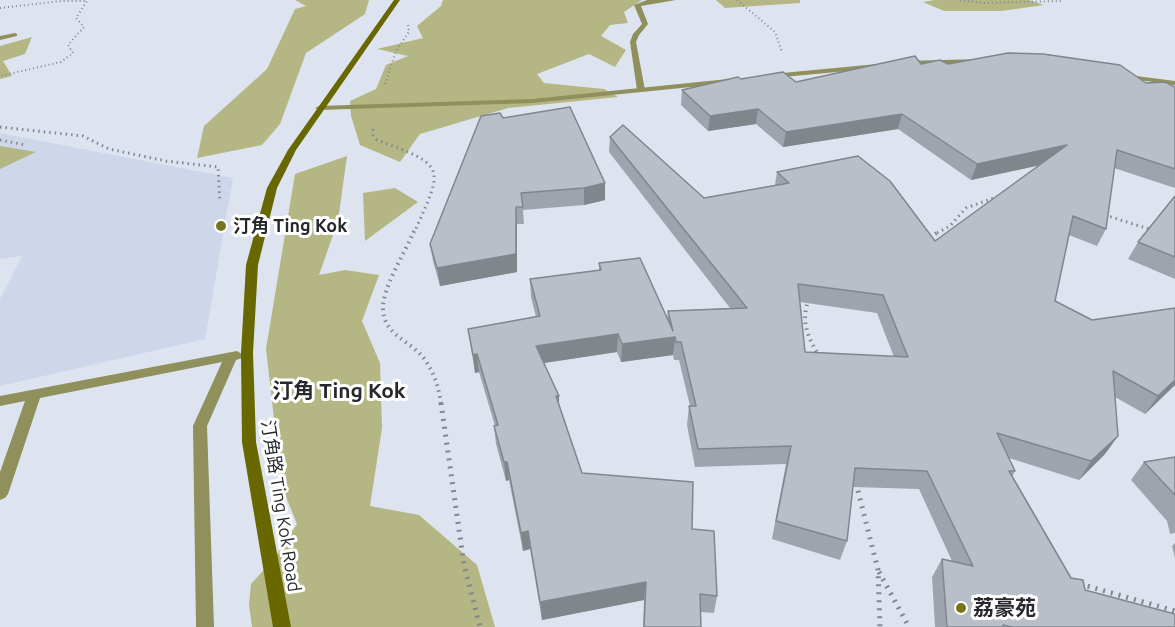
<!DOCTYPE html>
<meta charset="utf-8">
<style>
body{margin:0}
canvas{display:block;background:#dde4ef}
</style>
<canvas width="1175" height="627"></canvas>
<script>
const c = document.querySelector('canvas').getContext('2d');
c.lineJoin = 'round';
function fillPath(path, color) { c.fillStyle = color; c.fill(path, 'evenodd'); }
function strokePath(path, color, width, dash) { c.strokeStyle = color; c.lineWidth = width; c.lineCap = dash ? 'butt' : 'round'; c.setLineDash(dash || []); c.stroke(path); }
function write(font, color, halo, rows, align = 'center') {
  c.font = font + ' Ubuntu,"Noto Sans TC",sans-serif'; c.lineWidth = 6; c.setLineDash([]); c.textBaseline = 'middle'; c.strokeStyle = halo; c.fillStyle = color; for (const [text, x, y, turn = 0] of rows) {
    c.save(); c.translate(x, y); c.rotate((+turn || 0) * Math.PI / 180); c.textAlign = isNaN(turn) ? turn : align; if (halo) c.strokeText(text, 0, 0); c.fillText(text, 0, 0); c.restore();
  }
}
const built = new Path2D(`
 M0,133L233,178L205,339L0,386V299L22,256L0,259Z`);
const green = new Path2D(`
 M295,0H369L365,14L306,53L280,124L262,145L197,158L204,126L267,69L295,9L306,6Z
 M443,0H642L624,12L628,23L610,25L601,36L626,50L615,67L589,54L537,74L544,83L604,89L618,97L508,108L420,134L400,162L360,145L351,116L350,101L376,89L386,65L408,56L377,49L423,38L417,26L441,6Z
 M716,0H800V3L725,8Z
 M935,0H1029L1044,5L1001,11H944L923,2Z
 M32,37L25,54L3,61L12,76L0,79V46Z
 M0,146L36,152L0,169Z
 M347,156L338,221L319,275L345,270L379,275L362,321L380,363L382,428L370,506L419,515L477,565L495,627H252L249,605L251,584L274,559L297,524L282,487L266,349L295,174Z
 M395,188L418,202L365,241L363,193Z`);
const pathFar3 = new Path2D(`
 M737,0L775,32L782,52
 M960,0L983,3L1061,1
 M0,8L61,1H87L76,18L84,27L68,45L73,53L61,62L0,76
 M385,84L396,51L409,32L408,25`);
const pathFar2 = new Path2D(`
 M0,127L83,136L109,149L166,161L218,167L220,202
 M373,129V135L377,140C447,166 444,166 414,233
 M0,140L26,145
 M1105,215L1152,230
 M937,233L950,226L966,208L999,196`);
const pathFar1 = new Path2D(`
 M414,231C406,251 382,288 383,309C384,334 406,339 420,354C432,366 439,387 441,404
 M930,237L940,231
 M809,299C800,320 808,338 819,356`);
const path = new Path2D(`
 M441,403L464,565L480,627
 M856,483L878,570L880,627
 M879,572L909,627
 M1080,584L1175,611`);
const service = new Path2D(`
 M647,0H676L641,6L648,24L639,35L636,42L645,90L641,92L637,90L630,42L633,34L642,24L634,5Z
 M15,33L17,34V36L0,40V36Z
 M237,351L243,355L242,358L236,360L207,426L214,627H196L193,426L222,362L40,398L8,494L5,498L0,500V472L25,401L0,406V396Z`);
const minor = new Path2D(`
 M982,59L986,61L985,63L903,65L899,63L903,61Z
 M877,64H880V68L772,78L768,76L772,74Z
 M1121,74L1175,81V85L1124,78L1120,76Z
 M728,79H731V83L532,103L319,110L315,108L319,106L532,99Z`);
const secondary = new Path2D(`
 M394,0H400L296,150L277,188L258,265L253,353L256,442L291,627H273L242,442L241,353L246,265L267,188L288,150Z`);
const wall = new Path2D(`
 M921,64H948L1146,83L1175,87V188L1114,168L1106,229L1097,246L1069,235L1055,301L1092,320L1175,308V385L1145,414L1115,397L1118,436L1105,454L1079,480L1009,458L1015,471L1012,477L1071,578L1085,590L1175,627H935L932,577L942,559L952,561L919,489L853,487L847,541L840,560L772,539L786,464L695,467L687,425L689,406H690L679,360H674L673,355L621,362L617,352L544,363L582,473L692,529L717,596L714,613L700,612L701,627H643L644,600L542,620L530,549L523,551L509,480L506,481L496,444L494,426H495L479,372L475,373L468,329L536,317L531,297L530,279L599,270V263L667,319L668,311L730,308L609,152L610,137L704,198L775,185L777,172L935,241L1039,165L971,180L898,129L783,147L756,124L708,131L681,105L682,90L741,79L796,82ZM800,302L877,313L894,357L805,352Z
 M503,118L605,183V200L584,205L523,210L524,224H517V272L440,286L433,261L430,244Z
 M1175,196V279L1128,259L1138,242Z
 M1175,457V533L1170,534L1167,521L1131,480L1144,462Z
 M1175,543V558L1172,546Z`);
const shadedWall = new Path2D(`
 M758,109L756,124L708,131L710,116Z
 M902,114L898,129L783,147L786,132Z
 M1067,145L1060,161L971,180L977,164Z
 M605,183V200L584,205V188Z
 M516,207L517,224V272L440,286L437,268Z
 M618,334L617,352L537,364L536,346Z
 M675,337L673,355L621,362L622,344Z
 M477,354L479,372L475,373L473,355Z
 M1175,380V385L1145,414L1158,396Z
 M556,396H559V414Z
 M1118,436L1105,454L1079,480L1091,461Z
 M504,462H507L509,480L506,481Z
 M528,531L530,549L523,551L521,533Z
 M646,582L644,600L542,620L540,602Z`);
const building = new Path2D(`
 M1008,53L1043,54L1120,65L1146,83L1165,82L1175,87V169L1117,150L1106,229L1073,216L1055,301L1092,320L1175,308V380L1158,396L1113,371L1118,436L1091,461L997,433L1015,471H1009L1071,578L1083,580L1085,590L1175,614V627H1012L1003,625L1004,627H947L942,559L973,566L927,471L855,468L847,541L776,521L791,446L698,449L689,406H696L681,342H676L675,337L622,344L618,334L536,346L559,396H556L582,473L693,482L692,529L714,531L717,596L700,594L701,627H644L646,582L540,602L528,531L521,533L507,462H504L494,426L498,425L477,354L473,355L468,329L540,316L530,279L601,270L599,263L640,258L673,331L668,311L747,308L610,137L623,125L704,198L789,183L777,172L858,156L890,181L935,241L1067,145L977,164L902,114L786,132L758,109L710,116L682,90L738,77L741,79L783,72L796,82L915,56L921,64L940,60L948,64ZM798,284L883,295L908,357L805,352Z
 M570,107L605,183L584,188L521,193L523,207H516V254L437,268L430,244L481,116L500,113L503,118Z
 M1175,196V257L1138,242Z
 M1175,457V495L1144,462Z`);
const markers = [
 [221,226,6,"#76761c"],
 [961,608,6,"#76761c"]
];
const poiNames = [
 ["汀角 Ting Kok",233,226]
];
const streetNames = [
 ["汀角路 Ting Kok Road",281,506,81]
];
const quarterNames = [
 ["汀角 Ting Kok",339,391]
];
const nearPoinames = [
 ["荔豪苑",973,608]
];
fillPath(built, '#ced7e9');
fillPath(green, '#b4b683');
strokePath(pathFar3, '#83878f', 2, [1, 3]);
strokePath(pathFar2, '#83878f', 3, [1.5, 4]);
strokePath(pathFar1, '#83878f', 4, [1.5, 4.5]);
strokePath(path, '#83878f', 5, [2, 6]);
fillPath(service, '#8f905b');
fillPath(minor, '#8f905b');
fillPath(secondary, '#686700');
fillPath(wall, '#9ea4ad');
fillPath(shadedWall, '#81868d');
fillPath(building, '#b8bfc9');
strokePath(building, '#81868d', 1.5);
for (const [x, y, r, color] of markers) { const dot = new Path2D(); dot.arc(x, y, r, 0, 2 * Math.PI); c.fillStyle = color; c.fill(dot); strokePath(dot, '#fff', 2); }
write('bold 18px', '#27292d', '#fff', poiNames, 'left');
write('18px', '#27292d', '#fff', streetNames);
write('bold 21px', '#27292d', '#fff', quarterNames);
write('bold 21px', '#27292d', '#fff', nearPoinames, 'left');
</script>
